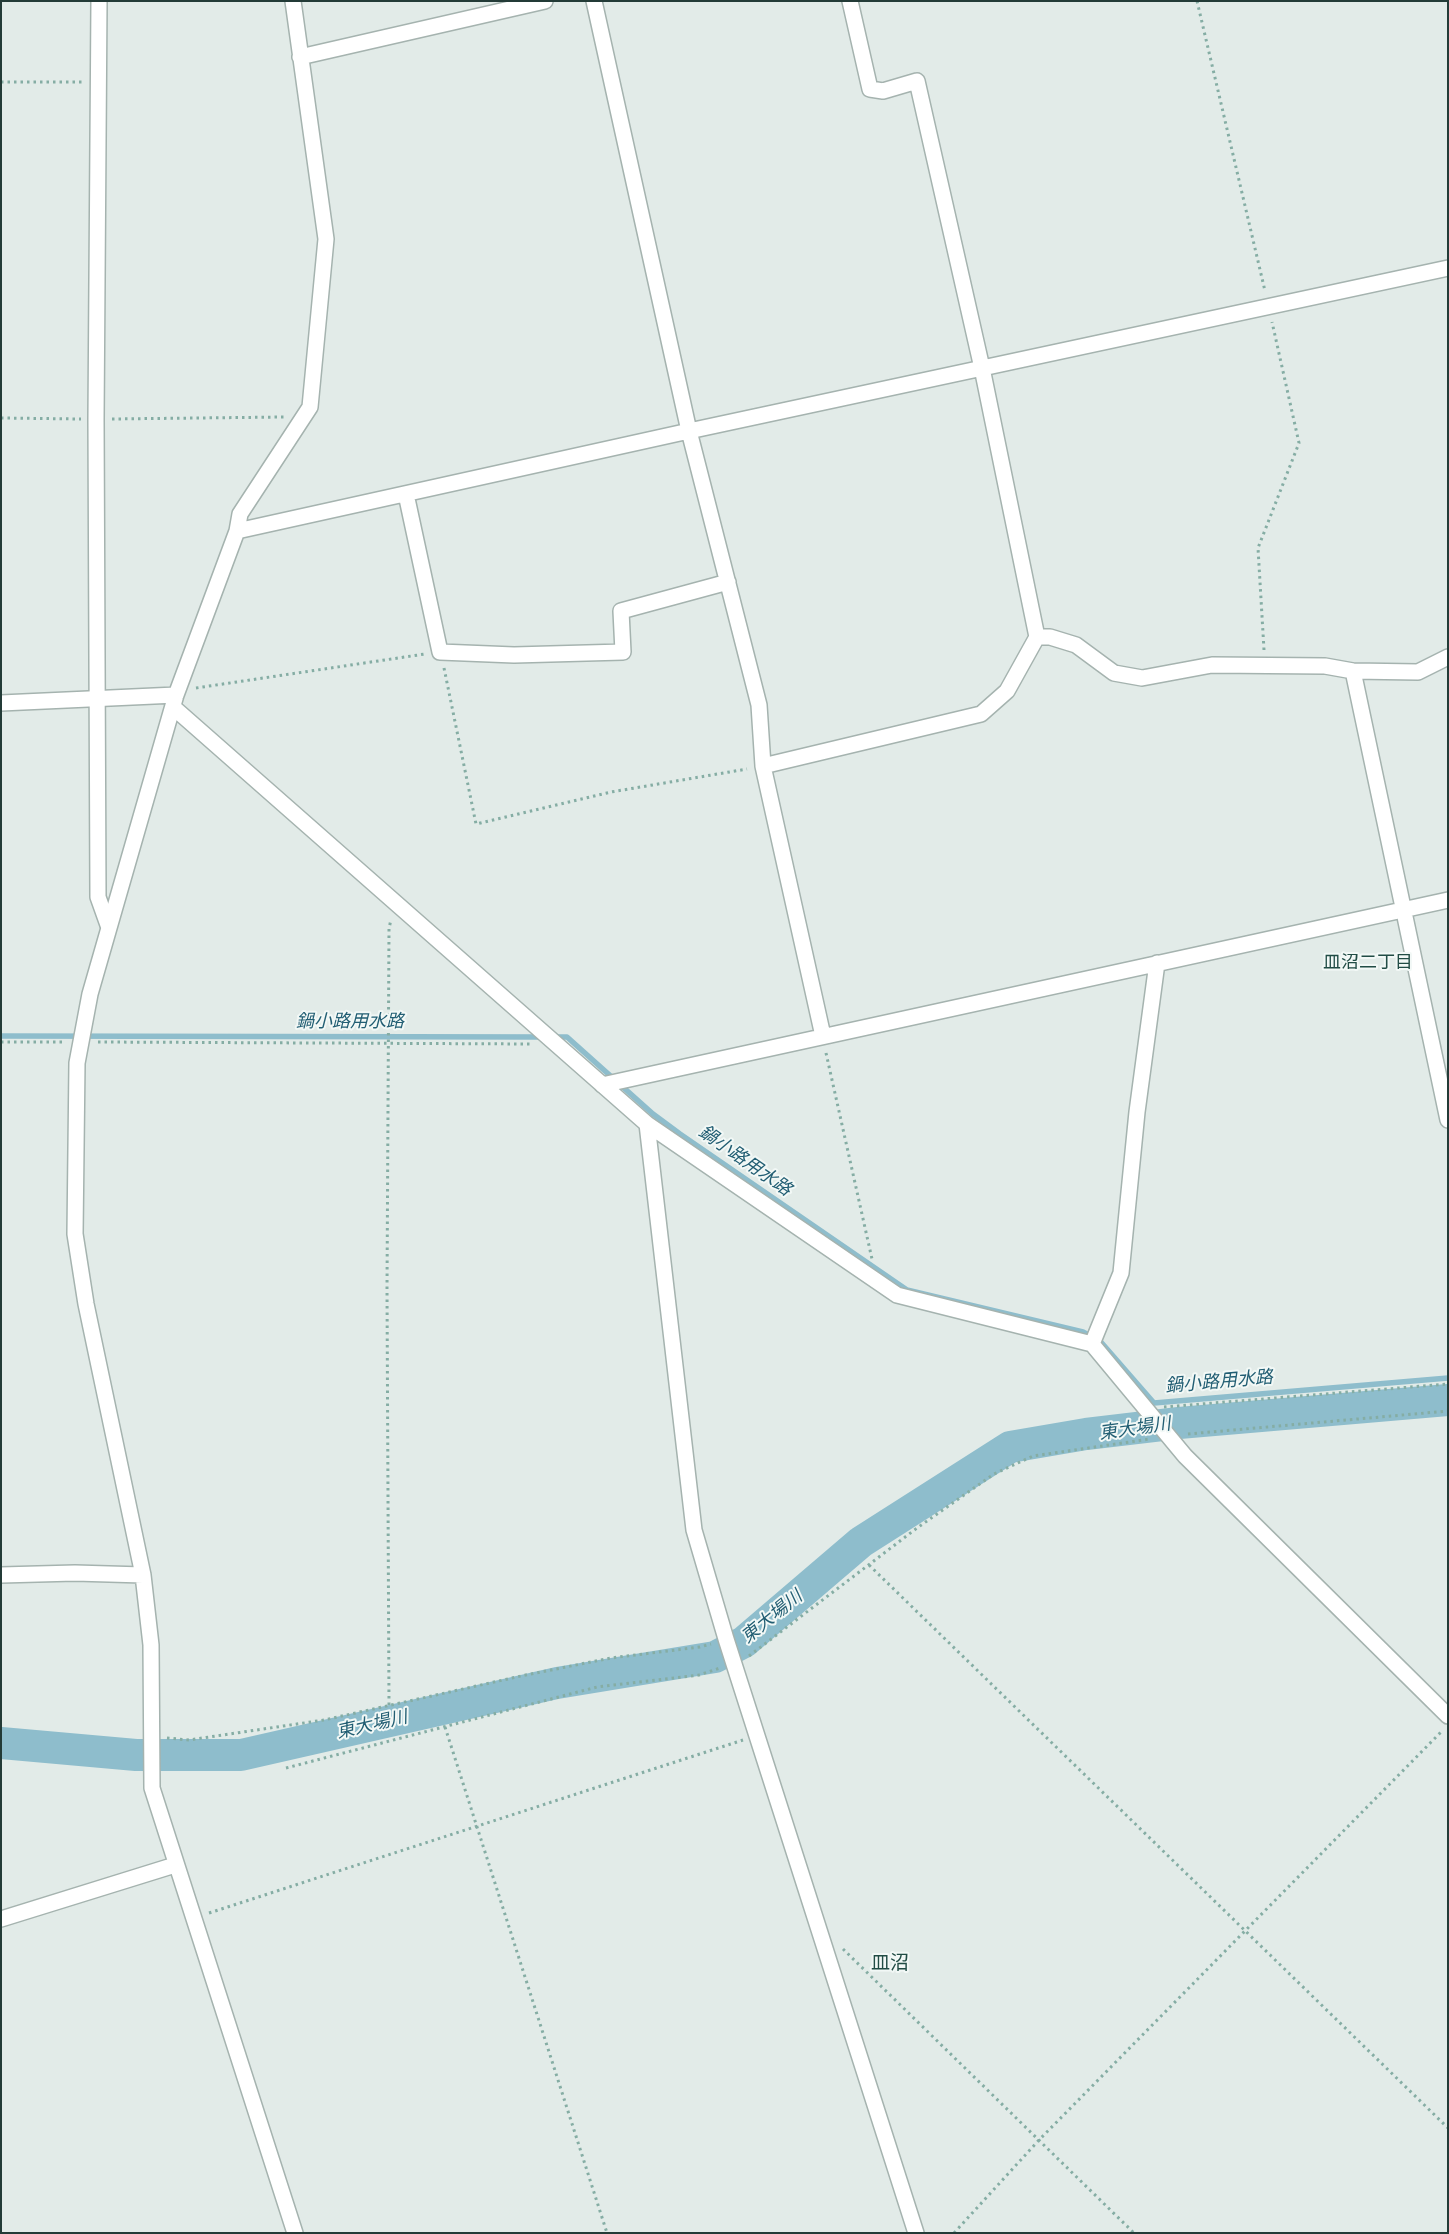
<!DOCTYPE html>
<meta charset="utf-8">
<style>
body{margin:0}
#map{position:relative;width:1449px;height:2234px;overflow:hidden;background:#e2ebe8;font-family:"Open Sans",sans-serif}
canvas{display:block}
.frame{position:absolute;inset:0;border:2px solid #233b37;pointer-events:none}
</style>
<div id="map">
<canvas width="1449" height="2234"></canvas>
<div class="frame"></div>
</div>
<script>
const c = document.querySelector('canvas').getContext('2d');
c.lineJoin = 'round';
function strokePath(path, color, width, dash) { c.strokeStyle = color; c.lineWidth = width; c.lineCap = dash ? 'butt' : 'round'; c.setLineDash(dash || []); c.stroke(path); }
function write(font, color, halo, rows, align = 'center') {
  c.font = font + ' "Open Sans","Noto Sans JP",sans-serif'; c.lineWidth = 4; c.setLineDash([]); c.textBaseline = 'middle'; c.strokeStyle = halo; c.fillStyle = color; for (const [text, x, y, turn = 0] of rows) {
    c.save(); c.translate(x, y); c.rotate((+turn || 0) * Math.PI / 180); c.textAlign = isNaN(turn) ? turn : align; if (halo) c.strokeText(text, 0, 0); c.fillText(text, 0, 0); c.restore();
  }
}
const stream = new Path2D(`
 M1,1036L543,1037
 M553,1037H567L653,1114L680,1134L907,1290L1083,1332L1100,1341L1154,1403L1448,1378`);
const river = new Path2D(`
 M1,1743L136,1755H241L557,1683L715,1657L744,1642L861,1542L1010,1447L1086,1434L1179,1423L1448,1400`);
const path = new Path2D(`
 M1197,1L1265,291
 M1,82H84
 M1,418L81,419
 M112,419L284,417
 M1264,650L1258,548L1299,443L1272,322
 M444,668L476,824L611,792L747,769
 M196,688L425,654
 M1,1042H66
 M98,1042L531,1044
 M826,1053L872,1259
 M1164,1407L1448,1384
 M1188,1434L1448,1411
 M869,1565L1448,2128
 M749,1656L917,1528L994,1474L1033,1456L1150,1439
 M389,1705L387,1288L389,929L391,919
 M445,1727L607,2233
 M167,1738L189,1740L324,1720L521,1676L611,1658L700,1647L711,1644
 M286,1768L597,1687L699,1675L720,1668
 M209,1913L743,1740
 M843,1949L1134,2233
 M954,2233L1039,2140L1442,1731`);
const minor = new Path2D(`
 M293,1L326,239L310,407L240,514L237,531L176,695L90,994L77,1063L75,1234L86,1304L143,1575L151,1645L152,1788L295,2233
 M594,1L689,431L759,705L763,766L823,1036
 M300,57L545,1
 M406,494L440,652L514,655L623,652L621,611L728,582
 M237,531L689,431L1448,268
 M1037,637H1050L1076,645L1114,673L1142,678L1212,665L1325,666L1353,671L1418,672L1448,657
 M1353,671L1448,1120
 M1,703L176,695
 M173,707L647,1124L897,1295L1092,1344L1185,1456L1448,1716
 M763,766L981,714L1007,691L1037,637L982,368L917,81L883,91L870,89L850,1
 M602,1085L1448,900
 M647,1124L694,1530L726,1639L916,2233
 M1092,1344L1121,1273L1137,1112L1157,963
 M1,1575L75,1573L143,1575
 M1,1919L175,1865`);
const tertiary = new Path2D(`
 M99,1L96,419L98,897L108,925`);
const neighbourhoodNames = [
 ["皿沼二丁目",1368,963]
];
const waterNames = [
 ["鍋小路用水路",350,1022],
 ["鍋小路用水路",745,1161,35],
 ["鍋小路用水路",1219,1382,-5],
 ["東大場川",1135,1429,-8],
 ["東大場川",772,1617,-39],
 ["東大場川",372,1725,-13]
];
const quarterNames = [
 ["皿沼",890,1964]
];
strokePath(stream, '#8ebdcc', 5.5);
strokePath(river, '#8ebdcc', 32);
strokePath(minor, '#a5b3af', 18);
strokePath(tertiary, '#a5b3af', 18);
strokePath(path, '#85ada4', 3, [2.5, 4]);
strokePath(minor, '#fff', 15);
strokePath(tertiary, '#fff', 15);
write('18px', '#214c45', '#f2f8f6', neighbourhoodNames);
write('italic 18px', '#225e73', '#f2f8f6', waterNames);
write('19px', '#214c45', '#f2f8f6', quarterNames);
</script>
